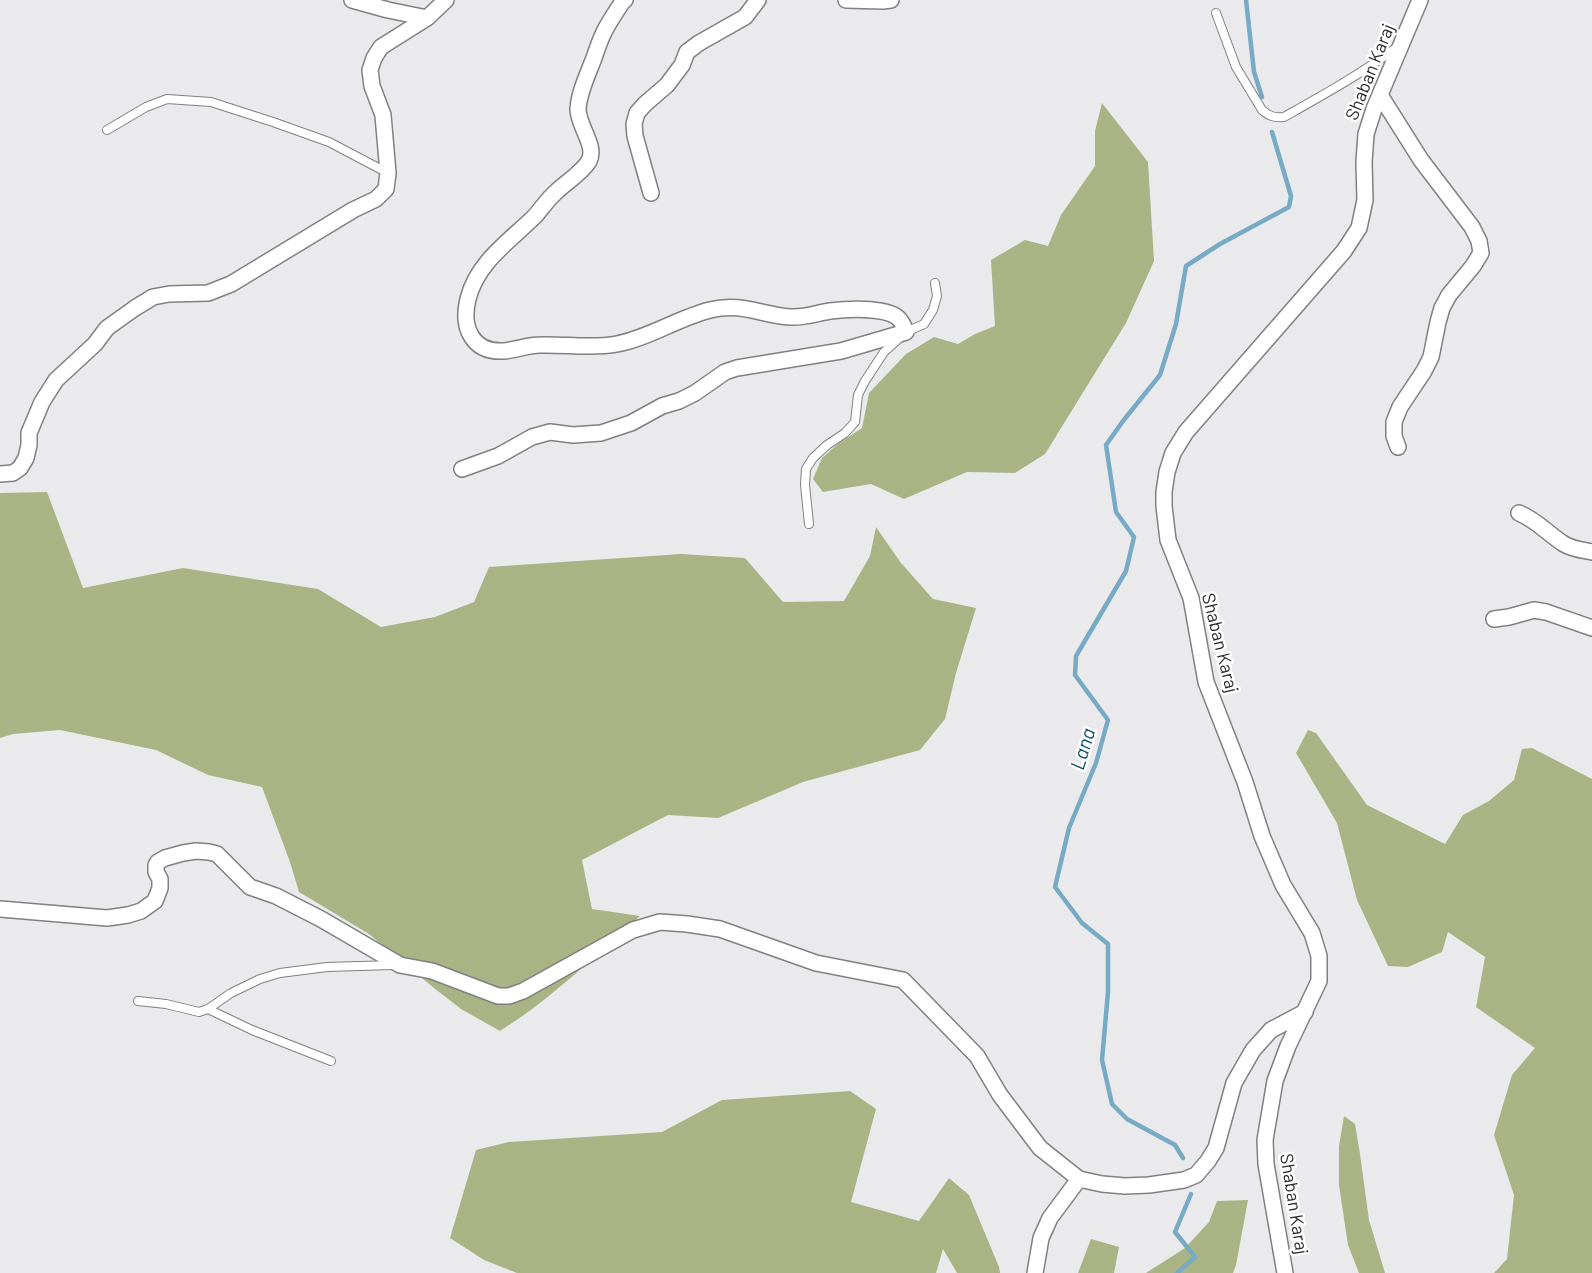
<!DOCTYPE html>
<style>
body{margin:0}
canvas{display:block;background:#eaeaed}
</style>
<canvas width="1592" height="1273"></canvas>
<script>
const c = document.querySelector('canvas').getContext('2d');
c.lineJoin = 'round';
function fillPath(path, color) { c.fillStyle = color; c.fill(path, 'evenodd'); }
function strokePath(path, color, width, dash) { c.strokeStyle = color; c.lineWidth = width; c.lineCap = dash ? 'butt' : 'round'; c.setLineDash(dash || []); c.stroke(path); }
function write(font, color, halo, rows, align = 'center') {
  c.font = font + ' Barlow,sans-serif'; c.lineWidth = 5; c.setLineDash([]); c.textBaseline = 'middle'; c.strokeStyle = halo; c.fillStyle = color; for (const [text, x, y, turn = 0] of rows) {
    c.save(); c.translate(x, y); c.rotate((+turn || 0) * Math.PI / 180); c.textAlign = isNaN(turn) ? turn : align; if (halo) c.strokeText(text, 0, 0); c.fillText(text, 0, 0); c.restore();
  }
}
const forest = new Path2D(`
 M1102,103L1148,162L1154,261L1126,323L1045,454L1015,473L967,472L904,499L871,484L823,492L813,479L822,458L838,444L862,428L869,393L906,354L934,337L958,344L975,334L995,326L991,260L1025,240L1048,246L1061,215L1095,166V131Z
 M47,492L83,588L183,568L318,589L381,627L435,617L474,602L489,567L681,554L745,558L783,602L844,601L870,556L876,527L901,563L933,599L976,608L956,673L945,719L920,750L803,782L718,818L668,815L582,860L592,909L640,916C595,956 551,999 500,1031L461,1009L434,988L369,934L299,892L290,862L262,787L208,775L156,750L60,730L13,734L0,738V493Z
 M1308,730L1316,733L1367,805L1445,844L1463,815L1489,801L1514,780L1522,749L1532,748L1592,779V1273H1494L1507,1259L1514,1195L1494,1135L1512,1075L1535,1048L1476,1007L1485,957L1448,932L1442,952L1408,967L1388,966L1357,900L1337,823L1296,753Z
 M850,1091L876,1109L851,1202L919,1221L949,1178L969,1195L999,1267L1000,1273H957L943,1249L936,1273H517L484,1260L450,1238L476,1150L509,1142L662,1132L722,1100Z
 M1344,1116L1355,1124L1360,1154L1369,1220L1385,1273H1359L1348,1245L1339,1185V1146Z
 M1248,1200L1236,1265L1233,1273H1146L1185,1248L1209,1222L1217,1201Z
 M1091,1239L1119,1247L1114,1273H1078Z`);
const stream = new Path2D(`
 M1246,0L1254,72L1262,97
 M1183,1158L1175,1145L1127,1119L1112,1104L1102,1060L1108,992V944L1082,923L1055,887L1069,828L1096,763L1108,720L1075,675L1076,656L1126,571L1134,537L1116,512L1106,445L1123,421L1160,375L1176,324L1186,266L1220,244L1289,207L1291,196L1272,132
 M1177,1273L1195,1257L1175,1232L1191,1194`);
const lane = new Path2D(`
 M1216,13L1236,67L1262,110C1269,116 1274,118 1284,117C1323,95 1361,74 1396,48
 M107,130L146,107L167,99L211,102L273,122L329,142L388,173
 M809,524L805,485L806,469L813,458L827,445L845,433L855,422L858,395L865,381L884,352L906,332L924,324L933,310L937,296L935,283
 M138,1001L166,1004L199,1012L208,1009L231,993L260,979L280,973L327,967L393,965
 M208,1009L252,1030L331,1061`);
const street = new Path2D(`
 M352,0L388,10L427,18
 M846,0L883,1L891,0
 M1380,95L1421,160L1472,227L1479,241L1481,253L1473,266L1449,295L1442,308L1438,322L1431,357L1424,371L1400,407L1394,422V436L1398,447
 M651,193L635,136L634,124L637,113L645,104L667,85L682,65L687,52L699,43L745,17L758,0
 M462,469L498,456L532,437L550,432L573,435L601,433L631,423L662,406L679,401L695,393L725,372L737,368L841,351L906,332C904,326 902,321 897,317C883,307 847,309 830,311C817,313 805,318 790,317C761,315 741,302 710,310C678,318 649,338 617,344C592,349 565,344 540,345C528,345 516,350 504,351C472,353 461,327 468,299C477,262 510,241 535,216C542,208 548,199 556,192C566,182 581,174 589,161C597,146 578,126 578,109C579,92 588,74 594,58C597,49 600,40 604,32C609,22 616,12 623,1L625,0
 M0,474L13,473L20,468L26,458L29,445V433L42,402L56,380L95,344L107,328L135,308L153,297L169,294L208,293L231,284L353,210L376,199L386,189L388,173L383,115L372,86L370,70L374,58L381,47L427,18L446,0
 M1519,513C1538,521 1548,534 1564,544C1572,549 1582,550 1592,552
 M1494,619L1509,617L1534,610L1546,612L1592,628
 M0,909L107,918L128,915L141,911L155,901L160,888V879L156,872V865L158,862L165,858L183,853L196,851L209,852L217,854L250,887L276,896L321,919L400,965L432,971L498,996H509L523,991L633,930L660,922L687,924L720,929L816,963L903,980L977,1056L1000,1095L1040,1148L1079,1179L1102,1184L1125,1186L1149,1185L1184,1180L1196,1175L1208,1161L1216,1148L1234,1083L1253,1050L1271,1030L1305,1012
 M1035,1273L1041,1238L1050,1218L1079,1179
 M1285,1273L1266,1164L1265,1140L1275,1081L1288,1046L1319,981V956L1312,933L1283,885L1262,836L1245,782L1206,682L1191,598L1168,540L1164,506V492L1167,472L1173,453L1186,432L1344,251L1359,228L1365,200L1364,162L1366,134L1374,109L1420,0`);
const streetNames = [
 ["Shaban Karaj",1370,72,-68],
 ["Shaban Karaj",1220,643,76],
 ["Shaban Karaj",1294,1204,81]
];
const waterNames = [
 ["Lana",1083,749,-73]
];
fillPath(forest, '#aab383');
strokePath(stream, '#77aac4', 4.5);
strokePath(lane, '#7f8082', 10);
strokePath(street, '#7f8082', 18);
strokePath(lane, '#fff', 8);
strokePath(street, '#fff', 15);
write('18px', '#282829', '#fff', streetNames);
write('italic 20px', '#044d67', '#fff', waterNames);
</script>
